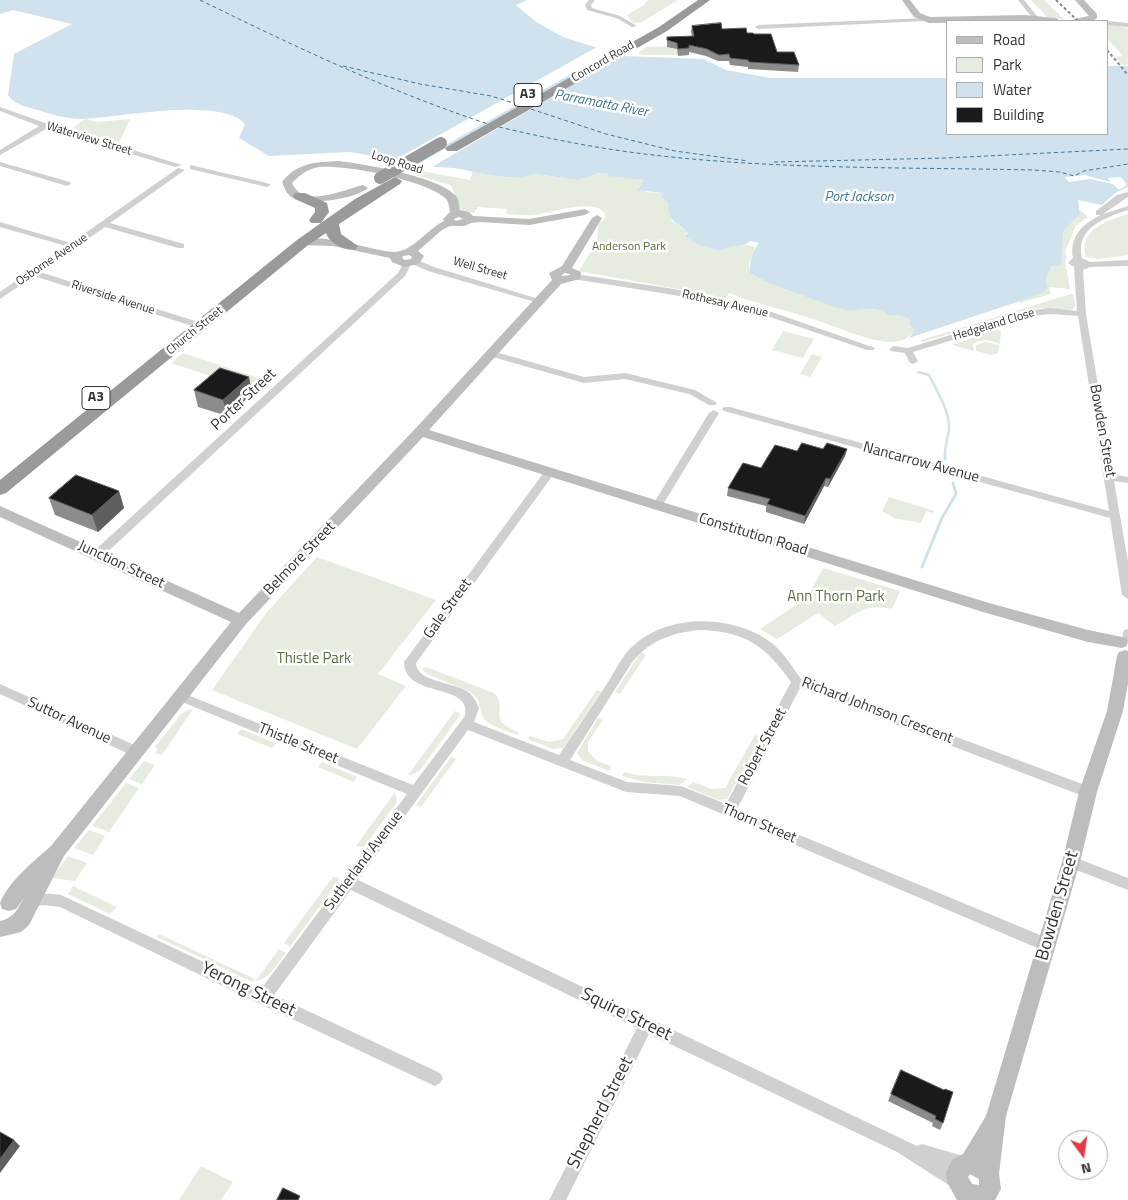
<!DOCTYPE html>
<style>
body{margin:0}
#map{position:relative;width:1128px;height:1200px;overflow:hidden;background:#fff;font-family:"Titillium Web",sans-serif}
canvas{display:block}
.legend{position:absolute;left:946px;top:20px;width:162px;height:115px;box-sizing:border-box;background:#fff;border:1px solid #adadad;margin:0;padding:6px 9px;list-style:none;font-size:15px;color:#333}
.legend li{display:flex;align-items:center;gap:10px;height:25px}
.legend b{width:25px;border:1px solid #adadad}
.north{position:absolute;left:1058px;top:1130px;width:50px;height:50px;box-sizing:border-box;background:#fff;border:1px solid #adadad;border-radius:50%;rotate:166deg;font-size:14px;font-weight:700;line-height:20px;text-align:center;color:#333}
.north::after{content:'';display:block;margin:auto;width:18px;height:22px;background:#e63946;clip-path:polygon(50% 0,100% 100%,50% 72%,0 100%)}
</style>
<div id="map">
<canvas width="1128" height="1200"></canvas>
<ul class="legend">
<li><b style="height:6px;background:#bdbdbd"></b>Road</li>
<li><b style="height:14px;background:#e6ecdf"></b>Park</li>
<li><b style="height:14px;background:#cfe2ee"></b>Water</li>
<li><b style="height:14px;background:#1a1a1a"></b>Building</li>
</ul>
<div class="north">N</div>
</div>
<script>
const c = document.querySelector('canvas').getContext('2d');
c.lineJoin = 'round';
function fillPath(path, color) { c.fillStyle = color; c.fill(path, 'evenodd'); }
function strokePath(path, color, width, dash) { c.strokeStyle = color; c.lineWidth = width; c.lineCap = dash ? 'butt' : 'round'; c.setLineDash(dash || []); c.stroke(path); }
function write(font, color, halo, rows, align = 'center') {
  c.font = font + ' "Titillium Web",sans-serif'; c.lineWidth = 5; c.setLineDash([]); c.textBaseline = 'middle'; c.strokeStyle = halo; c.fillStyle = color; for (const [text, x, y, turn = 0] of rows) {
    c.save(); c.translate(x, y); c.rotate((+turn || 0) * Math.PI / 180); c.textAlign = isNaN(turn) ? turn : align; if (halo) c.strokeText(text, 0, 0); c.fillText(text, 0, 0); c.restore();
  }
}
const green = new Path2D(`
 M648,0H678L642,22L633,23L627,15L644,5Z
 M1031,0H1044L1065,20L1047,17Z
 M1107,24L1128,28V65H1122L1115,57L1123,56L1107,38Z
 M676,46L678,55H643L638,53L646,47Z
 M85,119L96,122L130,119L119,143L73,128Z
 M473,170L496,176L517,178L536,174L578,180L599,173L646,180L637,189L647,192L663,193L668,202L672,221L688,232L685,235L725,248L747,245L755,247L749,263L750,273C772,285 795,293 819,301C828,304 839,309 849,310C863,311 877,305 889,316L898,315L910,319L909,325L916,330C909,337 902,342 892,342C865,341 836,326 810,318C783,309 755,304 729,293L726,298L579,271L597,241L598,225L606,217C602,195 549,213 534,215C525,216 515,214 506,214L507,209L478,207L474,213L462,210L460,208L451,185L415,175L421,171L470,180Z
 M1081,211L1088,217L1076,225L1065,252L1067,257L1065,261L1070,289L1049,287L1051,294L1020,303V294L1070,214Z
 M1128,214V255L1100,259L1086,257C1077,230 1109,220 1128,214Z
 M1071,294L1074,295L1075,307L1071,310L1042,308L1025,310L923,342L921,340Z
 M997,329L1001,331L1000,344C990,340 982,338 973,344L974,351L952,345Z
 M783,331L814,339L803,358L772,350Z
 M986,342L999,345L998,353L990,355L976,351V345Z
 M183,353L271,382L260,392L171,363Z
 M812,354L822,357L810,377L800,374Z
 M889,497L934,511L933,513L926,511L921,523L894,518L882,511Z
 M317,557L436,600L378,674L406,686L357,749L212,690L267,612Z
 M823,568L900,591L892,609C866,603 857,613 835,626L818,613L777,639L760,629L808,597Z
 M641,652L646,655L620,694L615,692Z
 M426,667L494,693C510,709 484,719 519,732L517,735L494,726L485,720L481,712L478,699L471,692L427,674L422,669Z
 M597,690L601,692L563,748L553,749L528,739L530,736L549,742L563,739Z
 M193,709L162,755L155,753L158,749L155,747L181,714L187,710Z
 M455,711L461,714L420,770L414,774L408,775Z
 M598,718L603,720L588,742V751L597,761L611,766L609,771L582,760L577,753Z
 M241,729L276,743L272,748L237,734Z
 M755,735L761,737L727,799L718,800L687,787L693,782L712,789L725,788Z
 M451,757L456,759L421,807L416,805Z
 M144,761L155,765L142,784L129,779Z
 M322,762L357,777L354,782L318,767Z
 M624,772C645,779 666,773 687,779L680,785L644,782L622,776Z
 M126,783L139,788L109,832L92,826Z
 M395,792L397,802L364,847L356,846Z
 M89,830L105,836L93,855L74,848Z
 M68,856L87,863L75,881L52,878Z
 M333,877L340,878L290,947L284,943Z
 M73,886L117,907L110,914L68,894Z
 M159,934L255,979L252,982L157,937Z
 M279,949L286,953L269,975L255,982Z
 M201,1166L233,1182L221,1200H179Z`);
const water = new Path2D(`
 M0,0H527L516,5L536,22L563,37L623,56L704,59L726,70L770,78H947V134H1107V66H1128V187L1115,193L1102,205L1078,200L1080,214L1063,231L1061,264L1051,266L1045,281L1047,288L1041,294L909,338L915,330L909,325L910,319L898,315L889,316C876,304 860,312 845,310C835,308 825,303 815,300C793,292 771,285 750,273C749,263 752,251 759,243L750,241C743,249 730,244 721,251L698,245L685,236L688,233C682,225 673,224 670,215C668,210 669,207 668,202L661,197L663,193L637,190L645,180L609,176L608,174L599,173L578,180L536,174L517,178L496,176L454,168L403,165L368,155L350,152L269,156L239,138L245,124C219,96 119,118 83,119C67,119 50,114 34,109C24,106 14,104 8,95L14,54L72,24L13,10L0,14Z`);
const pier = new Path2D(`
 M599,46L612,51L405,168L387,164Z
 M615,52L626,54L430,168H411Z
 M1085,175L1110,182L1108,178L1121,177L1127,185L1119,190L1113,184L1090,179L1069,182L1065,177Z`);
const streamFar1 = new Path2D(`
 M918,372L929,375C937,391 947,407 949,424C950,435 944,445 945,456`);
const stream = new Path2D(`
 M945,455V459
 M922,567L942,518L956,494L953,483`);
const ferry = new Path2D(`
 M200,0C294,46 388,91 488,124
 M343,66L420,84L491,96L520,105
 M531,109L606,134L675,151L748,161
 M499,127C542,137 585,146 629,152C763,170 899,167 1034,170L1060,172L1074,176L1084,171L1128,164
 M774,162L946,158L1128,149`);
const street = new Path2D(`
 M589,0H595L591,5L592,8L620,16L637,26L632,27L616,18L587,10L585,5Z
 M1018,0H1024L1041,21H1035Z
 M926,18V20L924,21L758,29L755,27L758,25Z
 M1107,21L1128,23V27L1107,25Z
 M0,107L48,124L182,165L175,167L46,129L0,155V150L39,126L0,111Z
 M0,162L70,182L71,184L67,186L0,166Z
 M190,165L267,183L271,185L267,187L190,169Z
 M178,168L185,170L110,223L184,244V248H178L105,227L40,272L195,321V325H189L34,276L0,299V292L66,246L0,227V222L71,243Z
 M1128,192V197L1103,214L1128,206V210C1104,218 1075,228 1082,258L1090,262L1128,260V266L1090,267L1083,270L1086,314L1113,474L1128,477V483L1114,481L1128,562V599L1122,595L1110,518L724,411L722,409L724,407H730L1109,511L1078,316L1050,314L1032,316L913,352L918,361L913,364L910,363L905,353L891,351L889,349L894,346L908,348L1031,310L1050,308L1077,311L1074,267L1068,263L1073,258C1069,237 1083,223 1101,215H1096V211L1117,195Z
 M415,259L434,267L542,300L538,303L535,302L428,271L412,264V260Z
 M407,261L411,264L405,276L102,557H94L93,554L94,551L398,273L404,262Z
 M576,274L674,289L763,309L875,348L873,350H867L761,314L674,295L573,279L572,277Z
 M492,351L584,377L625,373L695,390L717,403L715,405H709L689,394L625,379L584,383L489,356V352Z
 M714,410L719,413L662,506L661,508H653L652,506L709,413Z
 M549,470L554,473L553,475L416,663C416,682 455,682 468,692C474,696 476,702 479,708L474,722L559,755C575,731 592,707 608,682C616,670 622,655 634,645C669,614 728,615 766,639C781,648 791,665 801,679L1093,788L1094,792L1093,796L1088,797L1083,796L800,688L737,809L1052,940L1054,945L1052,950L1047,951L1042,950L680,796L626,792L468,730L358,880L917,1146L922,1144L970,1158L972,1164L970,1170L964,1172L953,1169L962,1174L964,1180L962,1186L956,1188L950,1186L897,1152L649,1034L566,1200H549L637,1028L351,890L274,995L440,1073L443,1078L440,1083L435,1086L258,1003L60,907L43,905L31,908L26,906L24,902L26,898C39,893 48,893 61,895L261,989L407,794L177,700L175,697L177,694H185L413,785L465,716C473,682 404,699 404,662L545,471ZM699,630C744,631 765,645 791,682L726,804L681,786L627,782L570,760L631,664C648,641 671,633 699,630Z
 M1128,629V644L1124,643C1122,639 1122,634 1124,630Z
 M0,684L141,748L143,752L141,756L137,757L133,756L0,694Z
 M1071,856L1128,878V890L1066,866L1064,862L1066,858Z`);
const secondary = new Path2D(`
 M902,0H910L920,13L930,17L1024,15L1056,18L1060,21L929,23L914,17Z
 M1075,0H1084L1097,14V18L1093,21H1073L1074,19L1089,16Z
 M338,161C364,164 438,176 456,196C459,199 459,206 460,210L469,212L473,216L529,219L585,209L590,212L585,215L529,225L480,222L471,223L465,226H450L442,230L418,251L424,256L419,264L404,267L392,262L390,258L333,246L298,245L297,243C311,229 373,251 392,252C412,253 426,230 444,221L443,219L450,212C449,207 449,201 445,198C426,180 344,164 319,167C307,169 300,175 292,183C303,209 343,190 363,185L368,188C356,199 307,206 293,198C286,194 285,189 282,182C297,163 315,162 338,161ZM459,217L463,219L456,221L454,219ZM409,255L412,257L411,259L405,260L402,258L403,256Z
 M597,215L602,218L572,268L581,272L580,279L561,284L429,430L989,603L1088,630L1127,638V646L1122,648L1088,642L983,612L423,437L246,624L64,856L29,925L21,932L0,937V921C14,918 17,910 24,898L16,909L9,911L2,909L0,903C8,882 34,861 51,846L231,622L0,517V506L239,613L415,429L552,280L549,273L562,266L592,218ZM564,273L570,274V275L561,276Z
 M1125,650L1128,651V683L1123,711L1097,792L1080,862L1006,1116L999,1174L1001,1189L995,1200H957L947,1182L946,1172L952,1160L963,1154L986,1116L1062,862L1079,792L1107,711L1117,656L1119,652ZM970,1174L979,1179V1185L972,1184L968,1177Z`);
const highway = new Path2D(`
 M698,0H710L667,31L457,151H447L445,148L659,27Z
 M395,177L402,181L400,184L339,224L341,234L358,246L356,249C346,252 329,243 326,233L307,246L6,493L0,495V480L297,240L321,223H311L309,220L315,212V208L295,199L293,196L295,193H305L327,203L329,212L321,223L355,199Z`);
const rail = new Path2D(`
 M1056,0L1078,21
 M1107,50L1128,75`);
const highwayBridge = new Path2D(`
 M380,178L441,143`);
const wall = new Path2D(`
 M692,26L722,29L747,33L754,34L777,52L799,65L798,72L748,69V67L730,65L729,61H718L706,56L689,52V55L678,56L677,49L667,47V37L692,36L691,32Z
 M249,377L252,394L227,416L198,407L194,390Z
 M823,449H847L845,456L828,487L824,486L804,524L766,512V506L727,496L728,488L761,468L797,451Z
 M119,491L124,508L98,532L55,515L49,498Z
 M901,1071L943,1123L940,1130L932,1126L933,1123L888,1101Z`);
const shadedWall = new Path2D(`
 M249,377L252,394L227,416L223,400Z
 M847,449L845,456L828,487L830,479Z
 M826,478L824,486L804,524L805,516Z
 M119,491L124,508L98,532L92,515Z
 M14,1140L20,1146L0,1173V1159Z`);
const building = new Path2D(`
 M721,23L722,29L746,28L747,33H753L754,34H771L777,52H794L799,65L749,62L748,60L730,58L729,54L719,55L707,49L689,45V48L678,49L677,43L667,40V37L694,36L692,26Z
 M220,368L249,377L223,400L194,390Z
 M802,443L823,449L827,443L847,449L830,479L826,478L805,516L767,504L770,499L728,488L743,463L761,468L775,445L797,451Z
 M76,475L119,491L92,515L49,498Z
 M901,1070L944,1090L945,1089L953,1092L943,1123L935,1119L936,1116L891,1094Z
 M0,1132L14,1140L0,1159Z
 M283,1188L300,1196L298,1200H277Z`);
const farStreetnames = [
 ["Concord Road",603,62,-30],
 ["Waterview Street",89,139,17],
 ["Loop Road",397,163,17],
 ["Osborne Avenue",52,260,-34],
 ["Well Street",480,269,16],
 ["Riverside Avenue",113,298,18],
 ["Rothesay Avenue",725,304,13],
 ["Hedgeland Close",994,325,-17],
 ["Church Street",195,331,-39]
];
const farParknames = [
 ["Anderson Park",629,247]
];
const shields = [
 [528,95,28],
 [96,398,28]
];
const shieldNames = [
 ["A3",528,95],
 ["A3",96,398]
];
const farWaternames = [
 ["Parramatta River",601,104,11],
 ["Port Jackson",859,198]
];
const streetNames = [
 ["Porter Street",244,400,-43],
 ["Bowden Street",1102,431,80],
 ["Nancarrow Avenue",921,463,15],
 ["Constitution Road",753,535,17],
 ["Belmore Street",300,559,-46],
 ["Junction Street",121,565,25],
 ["Gale Street",448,609,-54],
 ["Richard Johnson Crescent",877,711,21],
 ["Suttor Avenue",69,721,25],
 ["Thistle Street",298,744,22],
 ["Robert Street",763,747,-62],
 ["Thorn Street",759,824,23],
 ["Sutherland Avenue",364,861,-53]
];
const parkNames = [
 ["Ann Thorn Park",836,597],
 ["Thistle Park",314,659]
];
const nearStreetnames = [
 ["Bowden Street",1058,906,-74],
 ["Yerong Street",248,990,26],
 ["Squire Street",626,1015,26],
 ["Shepherd Street",601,1113,-63]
];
fillPath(green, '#e6ecdf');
fillPath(water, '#cfe2ee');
fillPath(pier, '#fff');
strokePath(streamFar1, '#cfe2ee', 2.5);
strokePath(stream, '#cfe2ee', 3);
strokePath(ferry, '#3f7597', 1, [4, 3]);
fillPath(street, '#d0d0d0');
fillPath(secondary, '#bdbdbd');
fillPath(highway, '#9a9a9a');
strokePath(rail, '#888', 2, [3, 2.5]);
strokePath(highwayBridge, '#9a9a9a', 12);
fillPath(wall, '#8c8c8c');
fillPath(shadedWall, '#5f5f5f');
fillPath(building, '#1a1a1a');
strokePath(building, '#5f5f5f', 1);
write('12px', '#333', '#fff', farStreetnames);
write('12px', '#56703f', '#fff', farParknames);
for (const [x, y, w] of shields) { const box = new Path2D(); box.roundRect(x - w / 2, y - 11.5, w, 23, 4); c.fillStyle = '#fff'; c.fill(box); strokePath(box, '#333', 1); }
write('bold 14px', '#333', null, shieldNames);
write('italic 14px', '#3f7597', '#fff', farWaternames);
write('15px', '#333', '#fff', streetNames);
write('15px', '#56703f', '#fff', parkNames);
write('18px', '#333', '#fff', nearStreetnames);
</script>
